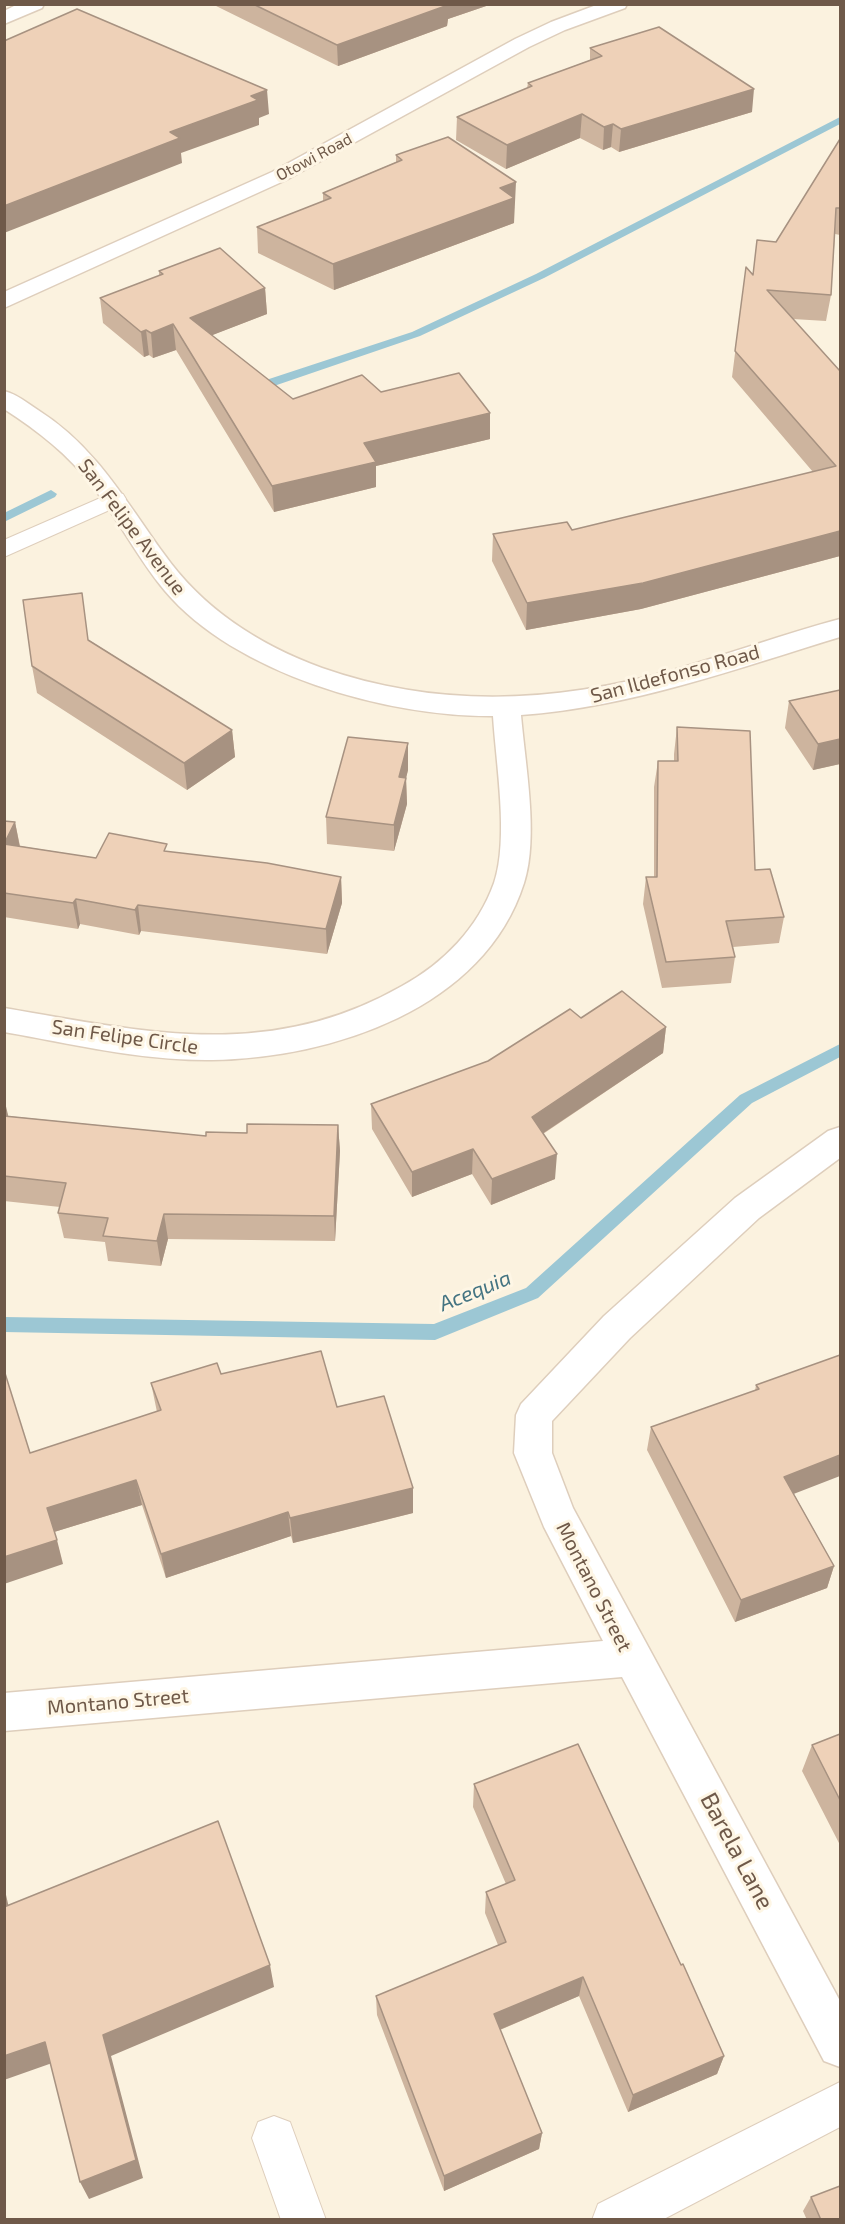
<!DOCTYPE html>
<style>
body{margin:0}
#map{position:relative;width:845px;height:2224px;overflow:hidden;background:#fbf2df;font-family:"Exo 2",sans-serif}
canvas{display:block}
.frame{position:absolute;inset:0;border:6px solid #6f5949;pointer-events:none}
</style>
<div id="map">
<canvas width="845" height="2224"></canvas>
<div class="frame"></div>
</div>
<script>
const c = document.querySelector('canvas').getContext('2d');
c.lineJoin = 'round';
function fillPath(path, color) { c.fillStyle = color; c.fill(path, 'evenodd'); }
function strokePath(path, color, width, dash) { c.strokeStyle = color; c.lineWidth = width; c.lineCap = dash ? 'butt' : 'round'; c.setLineDash(dash || []); c.stroke(path); }
function write(font, color, halo, rows, align = 'center') {
  c.font = font + ' "Exo 2",sans-serif'; c.lineWidth = 6; c.setLineDash([]); c.textBaseline = 'middle'; c.strokeStyle = halo; c.fillStyle = color; for (const [text, x, y, turn = 0] of rows) {
    c.save(); c.translate(x, y); c.rotate((+turn || 0) * Math.PI / 180); c.textAlign = isNaN(turn) ? turn : align; if (halo) c.strokeText(text, 0, 0); c.fillText(text, 0, 0); c.restore();
  }
}
const stream = new Path2D(`
 M840,117V124L544,278L420,336L271,387L267,388L261,384L263,381L412,332L536,274Z
 M51,490L57,494L55,497L4,522V513Z
 M840,1044V1057L752,1103L538,1298L435,1340L4,1332V1317L434,1324L526,1288L740,1095Z`);
const service = new Path2D(`
 M114,492L123,494L126,499L123,504L4,557V540Z
 M840,2082V2127L662,2220H592L598,2204Z
 M274,2116L290,2122L326,2220H281L252,2138L258,2122Z`);
const minor = new Path2D(`
 M18,4H44L42,8L4,24V11Z
 M599,4H627L625,8L565,30L529,47L286,180L4,308V292L272,172L515,39L551,22Z
 M4,391C17,394 27,403 38,410C95,446 125,500 164,554C203,609 259,645 322,668C439,709 555,703 673,670C729,654 784,634 840,619V637C735,669 631,707 521,715C525,763 539,837 524,883C484,1009 332,1058 212,1060C142,1061 73,1044 4,1032V1008C146,1032 269,1062 402,986C443,964 478,928 494,883C509,839 496,764 493,716C387,717 235,674 165,591C138,559 119,520 93,487C68,454 38,431 4,409Z
 M840,1127V1158L759,1218L630,1338L552,1421V1453L573,1508L840,2001V2067L824,2061L622,1677L4,1731V1693L603,1641L544,1527L514,1453L516,1415L521,1404L604,1316L735,1198L828,1131Z`);
const wall = new Path2D(`
 M212,4H492L448,19L447,26L338,66Z
 M590,48L752,112L619,152L611,147L603,150L580,138L506,169L456,140L457,117L527,88L528,83L590,60Z
 M840,139V235L835,234L831,295L826,321L793,319L840,371V556L641,609L526,630L492,561L493,534L572,530L813,472L732,377L746,267L753,274L757,240L776,242Z
 M396,155L515,208H514V223L334,290L258,253L257,227L323,201V193L396,162Z
 M159,271L265,288L267,314L212,335L293,399L381,392L490,413V439L376,466V487L274,512L176,350L153,358L149,355L144,357L103,323L100,298L159,276Z
 M89,640L232,730L235,757L187,790L37,693L32,666Z
 M840,690V764L813,770L785,728L789,701Z
 M677,727L755,870L784,917L779,943L733,947L735,957L731,983L662,988L643,904L646,877H654V787L658,761H674V754Z
 M408,743V770L406,778L407,804L394,851L327,844L326,817Z
 M4,821L15,822L20,846L96,858L168,852L341,877L342,903L327,954L141,931L139,935L80,924L78,929L4,917Z
 M581,1018L666,1027L663,1053L543,1134L555,1179L491,1205L472,1174L412,1197L372,1129L371,1104L488,1061Z
 M4,1102L8,1116L206,1136L338,1125L340,1151L335,1241L168,1239L161,1266L108,1261L105,1242L64,1238L58,1213L60,1207L4,1201Z
 M840,1355L794,1494L834,1566L827,1588L735,1622L647,1450L651,1427L755,1391L756,1385Z
 M221,1374L337,1407L413,1513L293,1543L291,1536L166,1578L142,1505L54,1532L63,1564L30,1453L157,1412L151,1383Z
 M840,1734V1845L802,1771L812,1745Z
 M474,1784L724,2056L717,2074L628,2112L579,1996L500,2030L542,2133L539,2149L444,2191L377,2015L376,1996L498,1945L485,1913L486,1892L506,1884L473,1807Z
 M811,2197L840,2220H807L803,2211Z`);
const shadedWall = new Path2D(`
 M440,4H492L448,19L447,26L338,66L337,45Z
 M754,89L752,112L619,152L621,129Z
 M267,90L269,114L259,118V125L181,153L182,163L4,233V206L251,96Z
 M582,114L580,138L506,169L507,145Z
 M613,124L611,147L603,150L604,127Z
 M516,182L514,223L334,290L333,264L500,188Z
 M265,288L267,314L192,343L190,318Z
 M173,324L176,350L153,358L151,333Z
 M146,330L149,355L144,357L141,332Z
 M490,413V439L376,466V487L274,512L272,486L364,443Z
 M840,531V556L641,609L526,630L527,603Z
 M232,730L235,757L187,790L184,763Z
 M840,739V764L813,770L818,744Z
 M408,743V770L400,803L399,777Z
 M406,778L407,804L394,851V825Z
 M15,822L20,848L4,844Z
 M341,877L342,903L327,954L326,929Z
 M76,899L80,924L78,929L73,903Z
 M138,905L141,931L139,935L135,910Z
 M666,1027L663,1053L530,1142L532,1117Z
 M5,1102L11,1128L4,1134V1103Z
 M338,1125L340,1151L335,1241L334,1216Z
 M473,1149L472,1174L412,1197V1172Z
 M557,1154L555,1179L491,1205L492,1179Z
 M164,1214L168,1239L161,1266L157,1241Z
 M840,1455V1476L778,1500L784,1477Z
 M136,1480L142,1505L54,1532L47,1508Z
 M413,1488V1513L293,1543L290,1518Z
 M288,1512L291,1536L166,1578L161,1554Z
 M57,1540L63,1564L4,1584V1557Z
 M834,1566L827,1588L735,1622L741,1600Z
 M4,1886L14,1930L4,1909Z
 M270,1965L274,1987L111,2056L143,2178L89,2199L80,2182L103,2035Z
 M583,1977L579,1996L492,2033L494,2014Z
 M45,2042L55,2062L4,2080V2056Z
 M724,2056L717,2074L628,2112L633,2095Z
 M542,2133L539,2149L444,2191V2176Z`);
const building = new Path2D(`
 M253,4H448V5L337,45Z
 M77,9L267,90L251,96L258,100L170,132L180,138L4,206V41Z
 M659,27L754,89L621,129L613,124L604,127L582,114L507,145L457,117L532,86L528,83L602,56L590,48Z
 M448,137L516,182L500,188L514,198L333,264L257,227L331,198L323,193L402,160L396,155Z
 M840,139V208H836L831,295L767,290L840,371V531L643,583L527,603L493,534L567,522L572,530L836,466L735,351L746,267L753,275L757,240L776,242Z
 M220,248L265,288L190,318L293,399L362,375L381,392L459,373L490,413L364,443L376,462L272,486L173,324L151,333L146,330L141,332L100,298L163,274L159,271Z
 M82,593L88,640L232,730L184,763L32,666L23,600Z
 M840,690V739L818,744L789,701Z
 M677,727L750,731L755,870L770,869L784,917L726,921L735,957L666,962L646,877H657L658,761H678Z
 M348,737L408,743L399,777L406,778L394,825L326,817Z
 M4,821L15,822L4,844Z
 M109,833L167,844L164,851L267,863L341,877L326,929L138,905L135,910L76,899L73,903L4,893V844L96,858Z
 M622,991L666,1027L532,1117L557,1154L492,1179L473,1149L412,1172L371,1104L488,1061L570,1009L581,1018Z
 M4,1116L206,1136V1132L247,1133V1124L338,1125L334,1216L164,1214L157,1241L103,1236L108,1218L58,1213L66,1183L4,1176Z
 M321,1351L337,1407L384,1396L413,1488L290,1518L288,1512L161,1554L136,1480L47,1508L57,1540L4,1557V1370L30,1453L161,1410L151,1383L217,1363L221,1374Z
 M840,1355V1455L784,1477L834,1566L741,1600L651,1427L759,1389L756,1385Z
 M840,1734V1800L812,1745Z
 M578,1744L681,1965L683,1964L724,2056L633,2095L583,1977L494,2014L542,2133L444,2176L376,1996L506,1942L486,1892L515,1880L474,1784Z
 M218,1821L270,1965L103,2035L136,2160L80,2182L45,2042L4,2056V1907Z
 M840,2186V2220H821L811,2197Z`);
const farStreetnames = [
 ["Otowi Road",314,157,-28]
];
const streetNames = [
 ["San Felipe Avenue",132,527,53],
 ["San Ildefonso Road",675,674,-15],
 ["San Felipe Circle",125,1037,8],
 ["Montano Street",594,1587,63],
 ["Montano Street",118,1702,-5]
];
const waterNames = [
 ["Acequia",475,1291,-22]
];
const nearStreetnames = [
 ["Barela Lane",737,1851,62]
];
fillPath(stream, '#9cc7d4');
strokePath(service, '#decebc', 2);
strokePath(minor, '#decebc', 3);
fillPath(service, '#fff');
fillPath(minor, '#fff');
fillPath(wall, '#cdb49e');
fillPath(shadedWall, '#a79281');
fillPath(building, '#eed1b8');
strokePath(building, '#a79281', 1.5);
write('16px', '#6f5949', '#fef6e5', farStreetnames);
write('20px', '#6f5949', '#fef6e5', streetNames);
write('italic 21px', '#447482', '#fef6e5', waterNames);
write('24px', '#6f5949', '#fef6e5', nearStreetnames);
</script>
